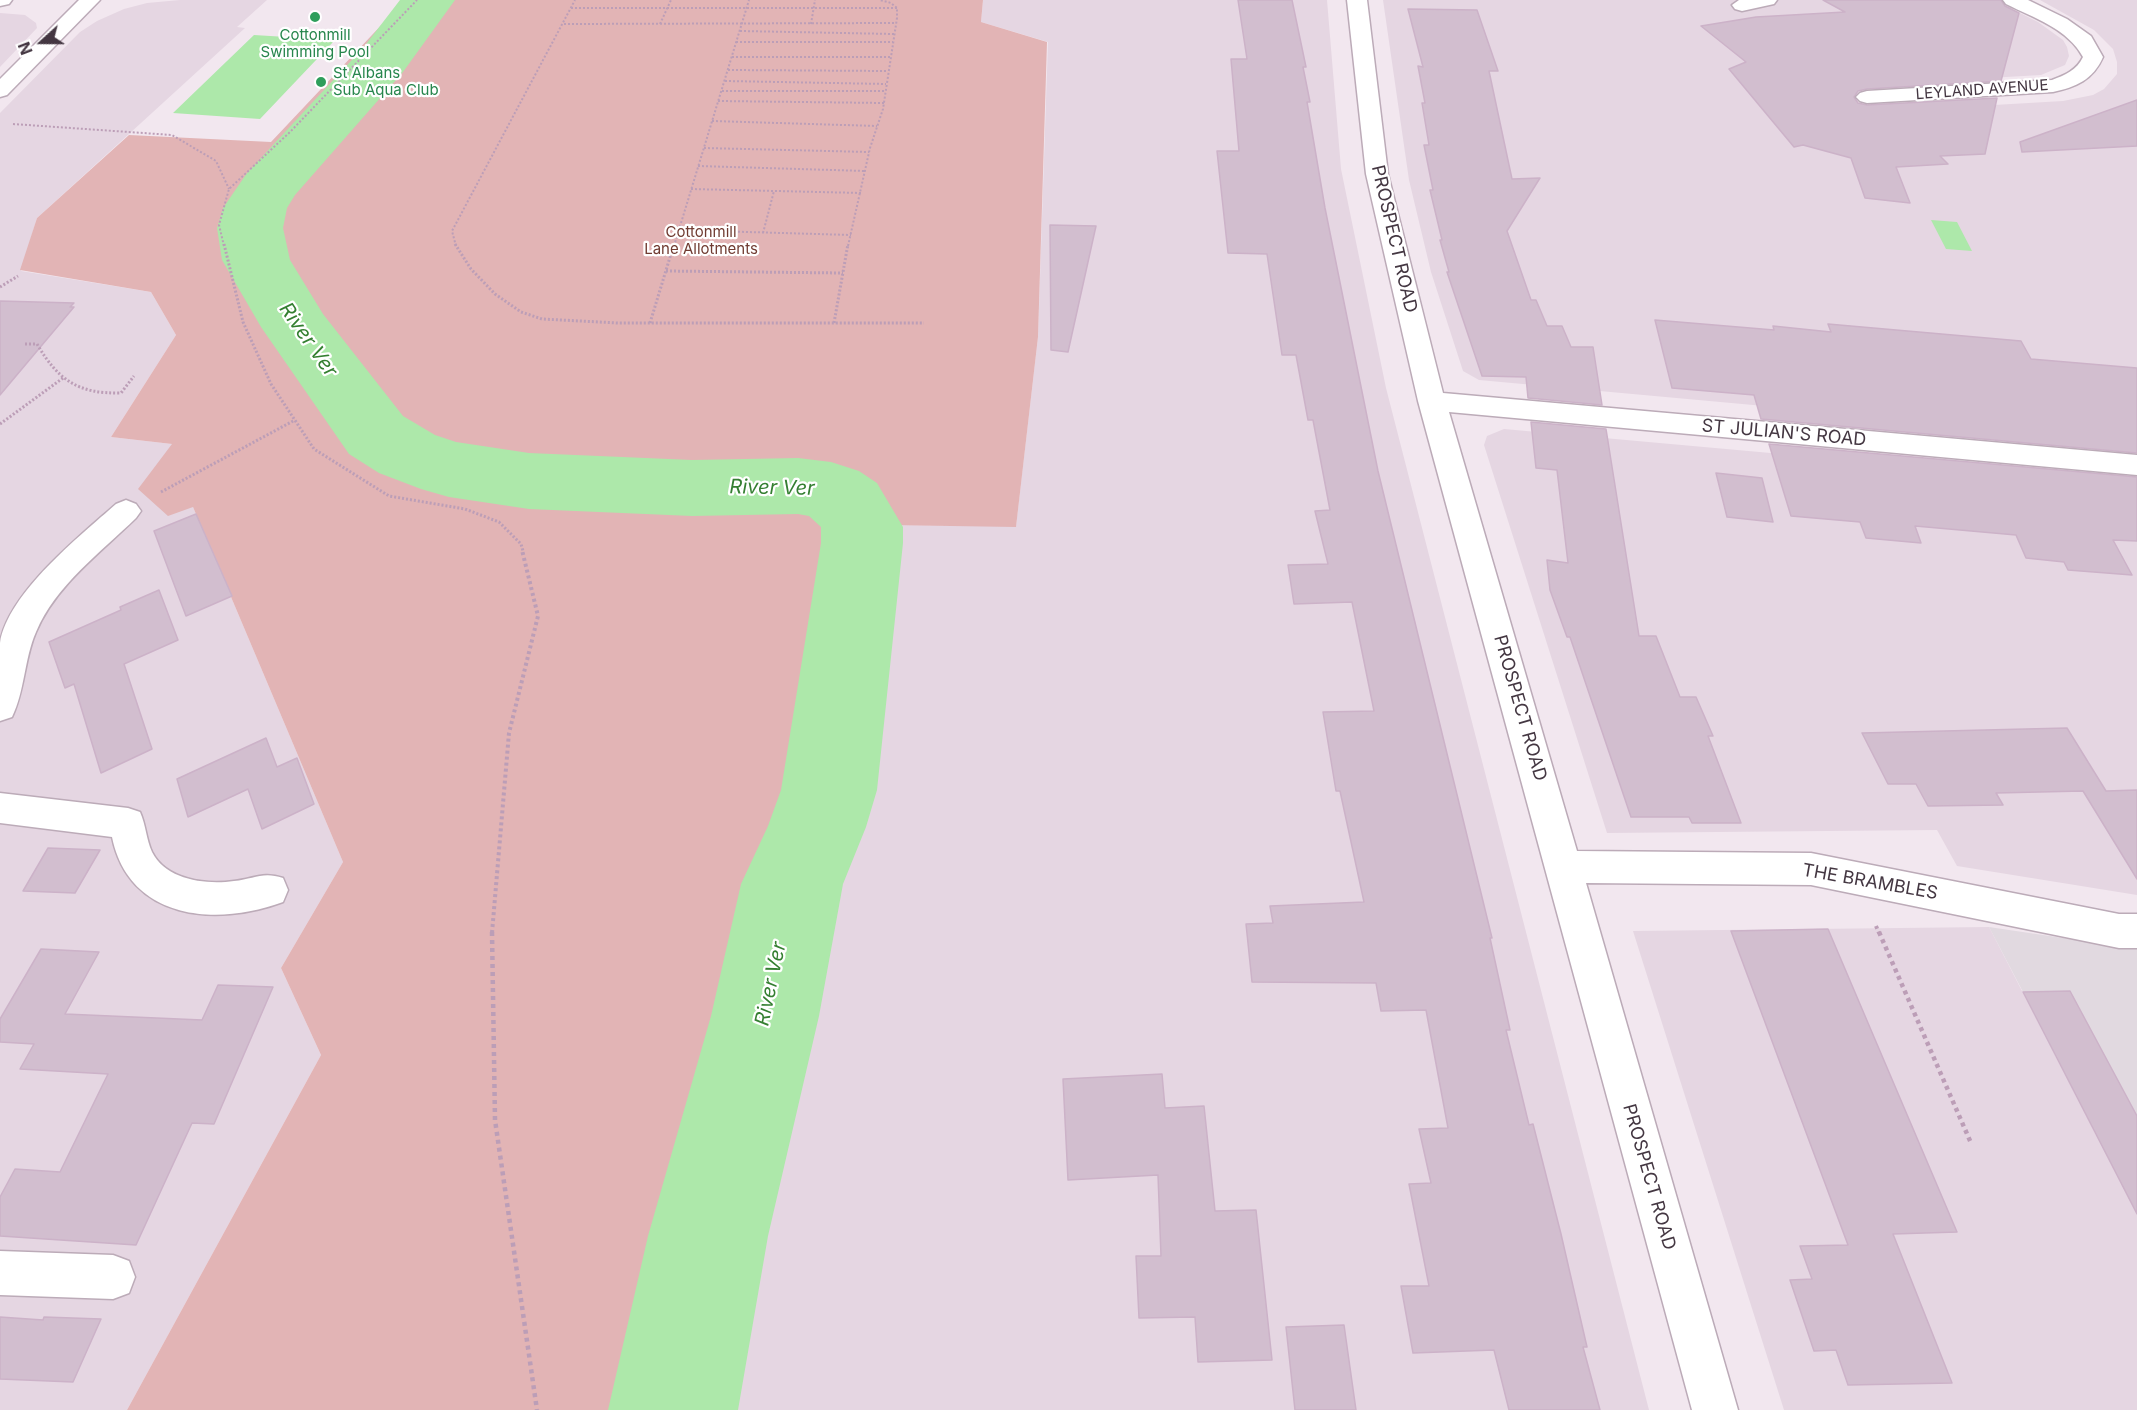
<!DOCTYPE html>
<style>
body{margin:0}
#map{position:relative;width:2137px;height:1410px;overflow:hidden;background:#f2e7ef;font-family:Inter,sans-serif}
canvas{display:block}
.north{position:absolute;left:12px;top:12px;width:60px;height:60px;-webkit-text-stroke:4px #fff;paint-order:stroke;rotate:249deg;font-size:16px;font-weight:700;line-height:24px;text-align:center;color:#443742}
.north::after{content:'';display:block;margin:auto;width:21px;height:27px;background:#443742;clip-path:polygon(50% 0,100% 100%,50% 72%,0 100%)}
</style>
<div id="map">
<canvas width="2137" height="1410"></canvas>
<div class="north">N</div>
</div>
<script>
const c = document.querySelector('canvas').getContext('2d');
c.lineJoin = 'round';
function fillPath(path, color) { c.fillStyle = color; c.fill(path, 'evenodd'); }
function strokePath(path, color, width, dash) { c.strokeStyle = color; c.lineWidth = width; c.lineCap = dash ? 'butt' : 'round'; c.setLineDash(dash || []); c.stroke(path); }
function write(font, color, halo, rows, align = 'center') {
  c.font = font + ' Inter,sans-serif'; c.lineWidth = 4.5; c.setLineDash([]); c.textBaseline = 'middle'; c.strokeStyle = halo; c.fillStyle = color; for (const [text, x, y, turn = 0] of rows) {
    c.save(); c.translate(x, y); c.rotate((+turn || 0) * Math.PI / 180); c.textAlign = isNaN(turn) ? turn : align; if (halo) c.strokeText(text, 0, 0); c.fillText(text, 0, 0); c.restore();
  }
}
const residential = new Path2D(`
 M180,0H267L237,27L245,28L37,218L21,271L151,292L176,335L111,437L172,444L193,507L343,862L281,968L321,1055L127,1410H0V113L80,32L97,21L124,9L147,3Z
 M983,0H1327L1341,169L1386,388L1649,1410H707L746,1187L778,1087L803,929L847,824L885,525L1016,526L1038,337L1048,42L981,22Z
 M1383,0H1994L2038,22L2063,40L2067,47L2069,56L2065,65L2041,75L1900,83L1850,82L1849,106L1925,109L2063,101L2093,95L2104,89L2117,74V62L2113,49L2094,30L2040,0H2137V440L1479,380L1463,371L1431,272L1409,180Z
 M0,13L25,15L36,23L37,28L0,67Z
 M1504,429L2137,486V895L1957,866L1937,830L1607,833L1484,445L1487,436Z
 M1989,927L2137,1214V1410H1784L1633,931Z`);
const industrial = new Path2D(`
 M1989,927L2137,949V1214L2023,992Z`);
const green = new Path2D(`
 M405,0H983L981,22L1047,42L1038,337L1016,527L885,525L847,824L803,929L778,1087L746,1187L707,1410H127L321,1055L281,968L343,862L193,507L168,516L138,489L172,444L111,437L176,335L151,292L20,270L37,218L129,135L271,142Z`);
const water = new Path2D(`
 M254,35L335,40L260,119L173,113Z
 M1931,220L1957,222L1972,251L1946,249Z`);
const river = new Path2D(`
 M400,0H455L403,72L295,195L287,208L283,228L290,260L323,314L403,416L435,435L456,442L529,453L692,460L798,458L831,462L859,471L877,483L903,527V543L877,790L866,827L843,884L819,1016L768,1236L738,1410H608L648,1236L711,1016L741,884L768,826L781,790L821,543V527L809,516L798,514L692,516L529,509L449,497L421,489L379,473L349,454L261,327L222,260L217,228L223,208L247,173L363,48Z`);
const building = new Path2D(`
 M1238,0H1292L1306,67H1303L1310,102H1307L1325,208L1378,471L1492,938H1490L1510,1030H1506L1529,1125L1533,1124L1561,1234L1587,1347H1583L1600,1410H1509L1494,1350L1413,1353L1401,1286H1429L1409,1184L1431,1183L1419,1129L1448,1128L1426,1010L1381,1011L1376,983L1252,982L1246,924L1273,923L1270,906L1364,902L1340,791H1336L1323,712L1374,711L1352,602L1294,604L1288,565L1328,564L1315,511L1330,510L1313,420H1308L1296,355H1282L1267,254L1228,253L1217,151H1239L1231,59H1247Z
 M1823,0H2001L2005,6L2019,13L2001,81L1867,89L1858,91L1854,97L1858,103L1867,105L1997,98L1985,154L1940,156L1948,164L1896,167L1910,203L1865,198L1851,158L1803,145L1794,147L1729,69L1746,62L1701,26L1756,17L1845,12Z
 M1408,9L1477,10L1498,71H1489L1512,179L1540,178L1507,231L1531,300H1536L1547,326H1562L1571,347H1593L1602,405L1528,398L1526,377L1482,376L1447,272H1449L1440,240H1442L1430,190H1433L1424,145H1429L1422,103H1425L1418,66L1423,67Z
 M2137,100V146L2022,152L2020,142Z
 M1050,225L1096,226L1068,352L1051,350Z
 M0,301L74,303L70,307H74L0,395Z
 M1655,320L1774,330L1773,326L1831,332L1828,324L2021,341L2031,359L2137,368V453L1761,419L1754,395L1672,388Z
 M1531,422L1606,429L1639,636H1656L1680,697H1696L1713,736H1708L1741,823H1692L1689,817H1631L1570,637H1567L1550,590L1547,560L1568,563L1557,470L1536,468Z
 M1769,444L2137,477V541L2113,540L2132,575L2068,570L2064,562L2026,558L2016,535L1915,526L1921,543L1866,538L1860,522L1791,516Z
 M1716,473L1762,478L1773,522L1727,517Z
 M196,514L232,596L186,616L154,531Z
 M159,590L178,640L124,664L152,749L101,773L74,684L65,688L49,642L121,610L120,607Z
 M2067,728L2106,791L2137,790V879L2083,791L1996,793L2003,805L1928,806L1916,784H1888L1862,733Z
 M266,738L277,767L297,758L314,804L262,829L248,789L188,817L177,779Z
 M48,848L100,850L75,893L23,891Z
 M1828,929L1957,1232L1893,1234L1952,1383L1848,1385L1836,1350L1814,1351L1790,1280L1812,1279L1800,1246L1848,1245L1731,931Z
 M41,949L99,952L65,1014L202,1020L218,985L273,987L214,1124L192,1123L136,1245L0,1236V1197L15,1169L60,1172L108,1074L20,1069L34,1044L0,1042V1019Z
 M2070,991L2137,1116V1214L2023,992Z
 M1162,1074L1165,1108L1204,1106L1215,1211L1256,1210L1272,1360L1198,1362L1195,1317L1139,1318L1136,1256H1161L1158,1175L1068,1180L1063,1079Z
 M0,1317L43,1320L44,1317L101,1319L73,1382L0,1379Z
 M1344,1325L1356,1410H1295L1286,1327Z`);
const pathFar3 = new Path2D(`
 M571,8H897
 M564,24L896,23
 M660,24L671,0
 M811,24L815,0
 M740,31L894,34
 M736,42H893
 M732,57H891
 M728,70L888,71
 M725,81L886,84
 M722,91H885
 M718,101L884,103
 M712,121L877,126
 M13,124L172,135L216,161L229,189
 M704,148L869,152
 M698,166L866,171
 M691,189L861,193
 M678,230L851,235
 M763,233L774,191
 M224,246L219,225L229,189L290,132L417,0
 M456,246L452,231L575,0
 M674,246L749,0
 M848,246L870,148L883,109L897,18V8L891,3L880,0`);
const pathFar2 = new Path2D(`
 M224,244L243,322L271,384L314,449L389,496L465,509L499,522L521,544L523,551
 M455,244L471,269L495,294L521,312L542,319L618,323H924
 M666,271L843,273
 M0,287L18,276
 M650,323L674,244
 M834,323L848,244
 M25,344H37C58,380 78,394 121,393L134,376
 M0,424L63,378
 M161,492L295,420`);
const pathFar1 = new Path2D(`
 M1876,926L1879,933
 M492,933L509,733L538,616L522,550`);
const path = new Path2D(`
 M492,932L495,1120L537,1410
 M1879,932L1971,1143`);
const minor = new Path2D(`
 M0,0H12L9,4L0,6Z
 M79,0H100L7,95L0,97V79Z
 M1347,0H1367L1388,174L1443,393L2137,455V475L1449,412L1577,851L1811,853L2119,914H2137V948H2119L1811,885L1586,883L1738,1410H1692L1418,401L1366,174Z
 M1739,0H1777L1774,4L1742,11L1735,9L1732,5Z
 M2003,0H2028L2067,19L2091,36L2103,57C2093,80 2076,87 2053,92L1867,103L1860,101L1856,97L1860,93L1867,91L2052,80C2065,75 2077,70 2083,57C2068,29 2034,18 2006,4Z
 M126,500L136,504L141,511L136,518C101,552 55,586 36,632C24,659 25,691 12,717L0,721C0,697 0,666 0,643C8,593 80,536 116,504Z
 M0,793L128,808L140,812C146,825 146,839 152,852C166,880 206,885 234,881C254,879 263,871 283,878L288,890L283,902C216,927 129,920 112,837L0,823Z
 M0,1251L113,1255L129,1261L135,1277L129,1293L113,1299L0,1295Z`);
const markers = [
 [315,17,6,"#2e9e5b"],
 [321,82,6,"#2e9e5b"]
];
const farLeisurenames = [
 ["Cottonmill",315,35],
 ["Swimming Pool",315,52],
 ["St Albans",333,73,"left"],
 ["Sub Aqua Club",333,90,"left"]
];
const farStreetnames = [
 ["LEYLAND AVENUE",1982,90,-4]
];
const farParknames = [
 ["Cottonmill",701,232],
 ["Lane Allotments",701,249]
];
const streetNames = [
 ["PROSPECT ROAD",1394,239,77],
 ["ST JULIAN'S ROAD",1784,433,5],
 ["PROSPECT ROAD",1520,708,74],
 ["THE BRAMBLES",1870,882,10],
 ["PROSPECT ROAD",1649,1177,74]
];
const waterNames = [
 ["River Ver",308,340,55],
 ["River Ver",772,488,1],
 ["River Ver",771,984,-78]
];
fillPath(residential, '#e5d6e2');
fillPath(industrial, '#e1d9e0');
fillPath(green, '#e2b4b5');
fillPath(water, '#ade8aa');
fillPath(river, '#ade8aa');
fillPath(building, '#d2becf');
strokePath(building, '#ccb2c8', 1.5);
strokePath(minor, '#bcabb8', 3);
strokePath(pathFar3, '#bc9eb7', 2, [2, 2]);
strokePath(pathFar2, '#bc9eb7', 3, [2, 2]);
strokePath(pathFar1, '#bc9eb7', 4, [3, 3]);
strokePath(path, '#bc9eb7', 4.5, [4, 4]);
fillPath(minor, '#fff');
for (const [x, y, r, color] of markers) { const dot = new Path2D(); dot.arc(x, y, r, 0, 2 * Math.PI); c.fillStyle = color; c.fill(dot); strokePath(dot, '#fff', 2); }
write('15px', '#27864d', '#fff', farLeisurenames);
write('15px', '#443742', '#fff', farStreetnames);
write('15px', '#703b31', '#fff', farParknames);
write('18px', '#443742', '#fff', streetNames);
write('italic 20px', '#347f31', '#fff', waterNames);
</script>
